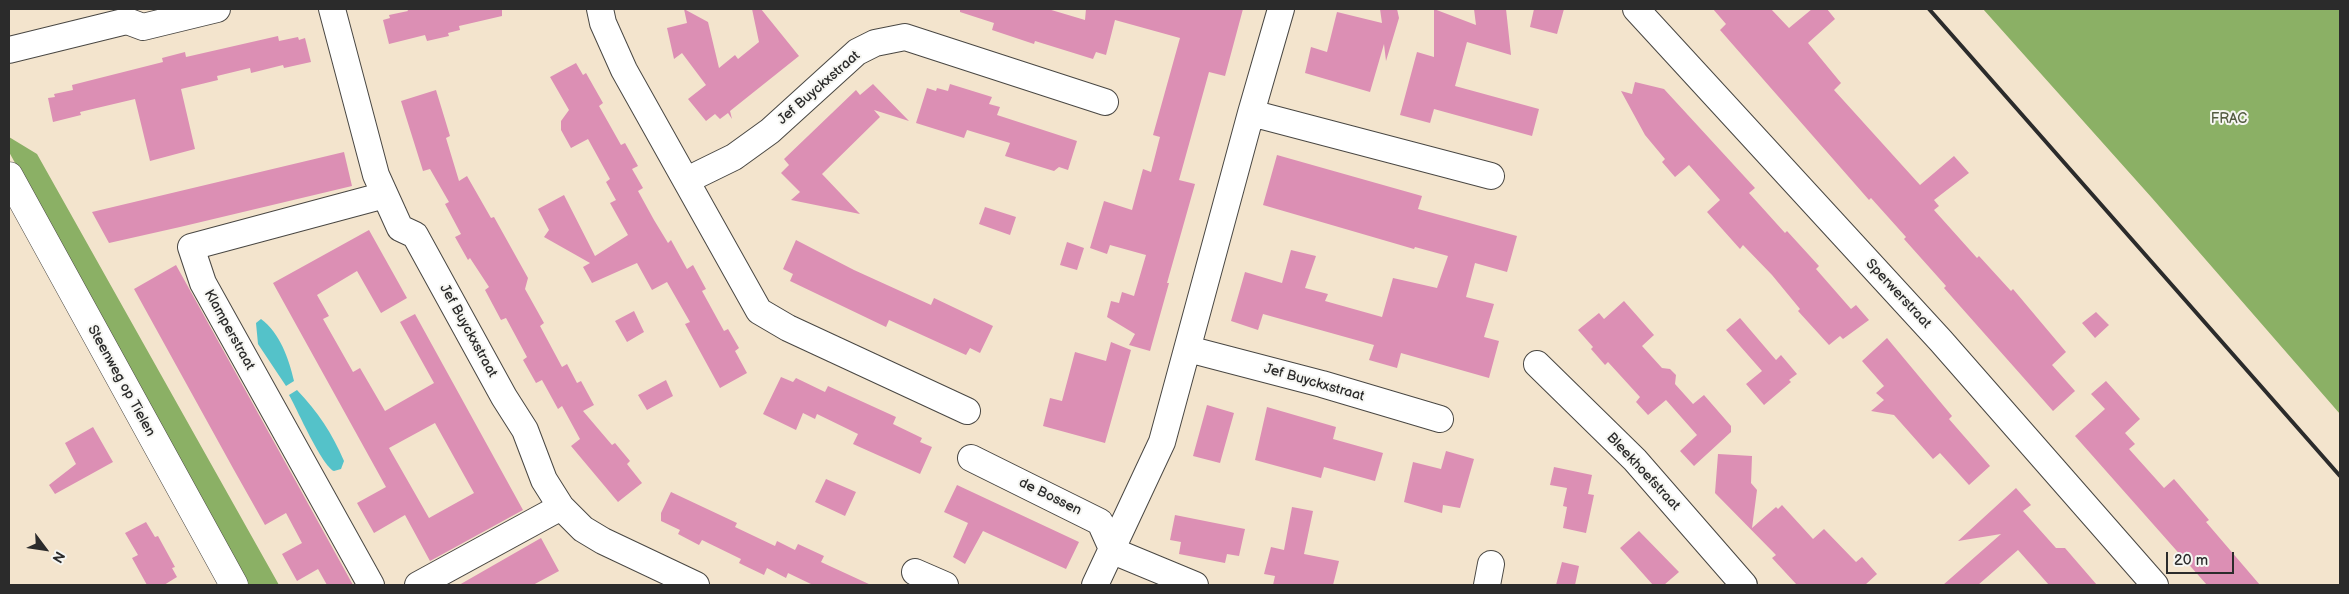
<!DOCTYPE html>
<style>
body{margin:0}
#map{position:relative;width:2349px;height:594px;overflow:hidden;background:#f3e4cd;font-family:"Balsamiq Sans",sans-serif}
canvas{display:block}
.frame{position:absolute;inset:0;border:10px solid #2b2b2b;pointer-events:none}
.north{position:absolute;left:20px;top:524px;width:50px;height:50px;-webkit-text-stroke:4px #f6f6f2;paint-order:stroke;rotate:121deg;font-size:14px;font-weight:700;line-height:20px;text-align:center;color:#2b2b2b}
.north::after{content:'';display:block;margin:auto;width:18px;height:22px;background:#2b2b2b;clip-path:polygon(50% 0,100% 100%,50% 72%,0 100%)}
.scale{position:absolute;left:2166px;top:552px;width:68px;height:22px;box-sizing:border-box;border:2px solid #2b2b2b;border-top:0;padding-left:6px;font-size:15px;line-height:18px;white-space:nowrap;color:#2b2b2b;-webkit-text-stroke:4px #f6f6f2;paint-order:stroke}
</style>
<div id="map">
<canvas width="2349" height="594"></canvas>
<div class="frame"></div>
<div class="north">N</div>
<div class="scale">20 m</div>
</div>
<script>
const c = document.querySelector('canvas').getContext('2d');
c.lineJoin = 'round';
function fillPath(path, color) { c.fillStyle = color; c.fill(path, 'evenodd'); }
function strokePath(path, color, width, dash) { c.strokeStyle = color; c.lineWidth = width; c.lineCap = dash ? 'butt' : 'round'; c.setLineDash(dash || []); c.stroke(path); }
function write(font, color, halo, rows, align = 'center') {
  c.font = font + ' "Balsamiq Sans",sans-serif'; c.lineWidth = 4; c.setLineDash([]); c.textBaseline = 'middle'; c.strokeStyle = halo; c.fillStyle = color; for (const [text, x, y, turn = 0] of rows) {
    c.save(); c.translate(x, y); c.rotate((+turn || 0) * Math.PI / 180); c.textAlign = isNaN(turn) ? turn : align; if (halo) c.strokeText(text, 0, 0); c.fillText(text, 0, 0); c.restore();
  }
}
const forest = new Path2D(`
 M1983,9H2340V414L2152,198Z
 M9,137L37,154L279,585H249L9,152Z`);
const water = new Path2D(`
 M261,319C280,333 289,359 294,381L286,386L258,344L256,323Z
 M297,390C318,412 332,433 344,461L341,469L334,471C322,466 297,409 289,395Z`);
const building = new Path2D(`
 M407,9H502V16L459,26L460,30L448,33L449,36L427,41L425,35L389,44L383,20L390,18L389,15L408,11Z
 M684,9L708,22L719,68L735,55L738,59L759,42L752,9H761L799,56L730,111L732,119L728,113L720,119L715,114L706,121L688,99L706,85L682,53L674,59L667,28L687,23Z
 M960,9H1048L1085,20L1086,9H1243L1225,76L1209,72L1179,180L1195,184L1167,283H1169L1150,351L1129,345L1135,334L1107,317L1111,301L1119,303L1122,292L1134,296L1146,255L1110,245L1107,254L1090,248L1104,201L1132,210L1143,169L1151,172L1160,137L1153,135L1180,38L1115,20L1106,55L1096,52L1093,59L1035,41L1034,44L992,30L994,23L960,12Z
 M1380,9H1397L1399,18L1386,61L1384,44L1370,92L1305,73L1311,47L1327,52L1337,12L1382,23Z
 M1434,9L1476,25L1474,9H1506L1511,55L1467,42L1455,86L1539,109L1532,136L1434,109L1430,123L1400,115L1417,52L1434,57Z
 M1534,9H1564L1557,34L1530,27Z
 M1713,9H1771L1789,28L1812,9H1827L1835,19L1808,43L1841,83L1834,90L1920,185L1954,156L1969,173L1934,200L1939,206L1934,210L1977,258L1979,256L2011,291L2013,289L2066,352L2052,365L2075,391L2053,411L1944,288L1946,286L1904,239L1906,237L1871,198L1869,200L1720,30L1726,24Z
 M278,36L279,41L298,37L299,40L305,38L311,62L284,68L283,65L251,73L250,68L217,76L218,80L181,89L195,149L150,161L135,99L80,112L81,115L53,122L48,98L55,97L54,94L73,90L72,85L163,62L162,58L185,52L186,57Z
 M576,63L583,75L586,73L603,103L599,106L621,145L625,143L638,166L632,169L643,188L638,191L654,220L668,243L671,240L687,269L693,265L706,289L702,291L724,331L728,329L739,348L735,351L747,373L720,388L685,324L690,322L667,282L652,290L637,263L592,283L583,267L590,263L544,237L549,230L538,209L564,195L595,256L628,235L610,203L616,200L606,182L610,179L588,139L571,148L561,130V121L569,110L550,77Z
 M1635,82L1664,89L1755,188L1749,193L1785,233L1787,231L1819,266L1816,269L1851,309L1856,305L1869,320L1843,339L1840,336L1829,345L1798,311L1800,309L1772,275L1743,245L1740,249L1707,212L1720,200L1689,165L1675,177L1662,162L1665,159L1645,135L1621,91L1632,94Z
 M873,84L909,121L874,110L880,117L822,174L860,214L791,200L800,192L781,173L789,165L784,159L856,90L860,95Z
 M950,84L992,97L989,104L1000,107L997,115L1077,141L1068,170L1059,167L1054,171L1005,156L1010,143L967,130L964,138L916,123L927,88L936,91L937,88L948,91Z
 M436,90L450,136L446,138L459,181L467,176L491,218L494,217L528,278L525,289L544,323L540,326L562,367L567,364L577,383L581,381L594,405L583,411L612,445L615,443L630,461L627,464L642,483L618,502L571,446L580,439L562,406L558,409L542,380L536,383L523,360L527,357L506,318L501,320L485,290L489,287L470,258L468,260L455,237L461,234L445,204L449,202L430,169L423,171L401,101Z
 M344,152L352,186L180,227L109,243L92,212Z
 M1277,155L1422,196L1418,209L1517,236L1507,272L1475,263L1466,297L1494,304L1484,337L1499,341L1489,378L1401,353L1397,368L1369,360L1374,345L1263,314L1258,330L1231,321L1245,272L1282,283L1291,250L1316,256L1305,288L1328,294L1325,301L1382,317L1393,278L1437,288L1448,256L1415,247L1414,249L1263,205Z
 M985,207L1016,217L1010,235L979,224Z
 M369,230L407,298L381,313L357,271L317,295L329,316L323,319L353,372L360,368L385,411L434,383L400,322L415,314L523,510L430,561L405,515L374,533L357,503L386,487L273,283ZM435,423L474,493L429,518L389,448Z
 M796,240L854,270L931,305L934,298L993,326L980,353L970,348L966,355L889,320L886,327L790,281L793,274L783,269Z
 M1067,242L1084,248L1077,270L1060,265Z
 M176,265L284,460L353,585H327L318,569L297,581L282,554L302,543L286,513L265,525L234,470L134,289Z
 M1624,301L1654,335L1642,346L1662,368L1670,369L1676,375L1675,384L1693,404L1704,395L1731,426V432L1694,466L1680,451L1697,435L1666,400L1648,415L1636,402L1640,397L1608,362L1605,365L1591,349L1593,347L1578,330L1599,313L1604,319Z
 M634,311L644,332L627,342L615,321Z
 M2096,312L2109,325L2095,338L2082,323Z
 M1740,318L1776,360L1781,355L1797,374L1789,380L1791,382L1764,405L1746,384L1762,371L1726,330Z
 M1887,338L1952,416L1949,419L1990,466L1969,485L1940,453L1933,459L1894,415L1871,411L1884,400L1876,393L1884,386L1862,361Z
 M1111,342L1131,350L1105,443L1043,426L1050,398L1062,401L1075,352L1106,361Z
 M781,377L793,382L796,378L825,392L828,386L896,417L893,424L922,438L920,442L932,447L920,474L853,444L858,434L817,414L815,419L803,413L796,430L763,414Z
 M666,380L673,396L647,410L638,395Z
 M2106,381L2140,419L2125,433L2135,444L2129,449L2164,488L2174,479L2209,520L2206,522L2260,585H2207L2075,436L2105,409L2091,394Z
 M1207,405L1234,413L1220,463L1193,456Z
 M1267,407L1336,427L1333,439L1383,453L1375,481L1324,467L1321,478L1255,460Z
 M93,427L113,462L55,494L49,485L76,464L65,443Z
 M1446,451L1474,459L1460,508L1443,505L1442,513L1404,502L1413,462L1441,469Z
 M1718,454L1752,456L1751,483L1757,490L1752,528L1776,507L1778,509L1782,505L1813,539L1824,529L1856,562L1862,557L1877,574L1865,585H1797L1772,558L1776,555L1715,493Z
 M1554,467L1592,475L1588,494L1594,495L1586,533L1563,528L1567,507L1563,506L1567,488L1550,485Z
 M826,479L856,492L845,516L815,502Z
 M957,485L1079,542L1066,569L983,531L965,564L953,557L968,523L944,512Z
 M2016,488L2031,505L2023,511L2056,548H2065L2097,585H2049L2018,550L1978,585H1943L2001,534L1958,541Z
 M671,492L737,523L735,527L775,546L777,541L795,550L798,544L824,556L821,562L871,585H813L788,573L786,578L767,568L764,575L739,563L741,559L702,540L699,545L678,534L680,530L661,521V513Z
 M1292,507L1313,511L1304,554L1339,561L1333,585H1273L1275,576L1264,574L1271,547L1284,550Z
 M1175,515L1245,529L1239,556L1227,554L1225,563L1179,554L1181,542L1170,540Z
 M146,522L155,537L158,536L175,567L172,568L177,577L164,585H147L132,558L138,555L125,533Z
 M1639,531L1679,572L1664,585H1653L1620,548Z
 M541,538L559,571L533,585H459Z
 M1562,562L1579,566L1575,585H1556Z`);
const minor = new Path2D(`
 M332,9L376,175L400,228L415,235L504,397L525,430L544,480L561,507L583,529L603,541L696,585
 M600,9L603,23L624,70L759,311L788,328L967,411
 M1636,9L1941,341L2155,585
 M9,50L127,21L143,27L217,9
 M1251,113L1491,176
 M687,180L734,157L770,131L857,52L875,43L905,37L1105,102
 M1188,349L1322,384L1440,419
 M1537,364L1635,460L1744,585
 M971,458L1100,522L1113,551L1195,585
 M915,572L945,585
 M371,585L203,283L191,247L385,195
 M418,585L561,507
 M1095,585L1162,442L1251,113L1281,9
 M1487,585L1491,564`);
const tertiary = new Path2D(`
 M9,176L234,585`);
const rail = new Path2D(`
 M1929,9L2340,476`);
const streetNames = [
 ["Jef Buyckxstraat",819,88,-41],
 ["Sperwerstraat",1898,294,47],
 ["Klamperstraat",229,330,61],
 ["Jef Buyckxstraat",468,331,61],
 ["Steenweg op Tielen",121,381,61],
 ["Jef Buyckxstraat",1314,383,16],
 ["Bleekhoefstraat",1643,472,47],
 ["de Bossen",1050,497,26]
];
const parkNames = [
 ["FRAC",2229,119]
];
fillPath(forest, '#8bb065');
fillPath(water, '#54c2c9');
fillPath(building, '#dc8fb4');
strokePath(minor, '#494743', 28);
strokePath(tertiary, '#494743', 29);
strokePath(minor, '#fff', 26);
strokePath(tertiary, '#fff', 28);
strokePath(rail, '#2b2b2b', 4);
write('14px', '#2b2b2b', '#f6f6f2', streetNames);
write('14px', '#535b41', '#f6f6f2', parkNames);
</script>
